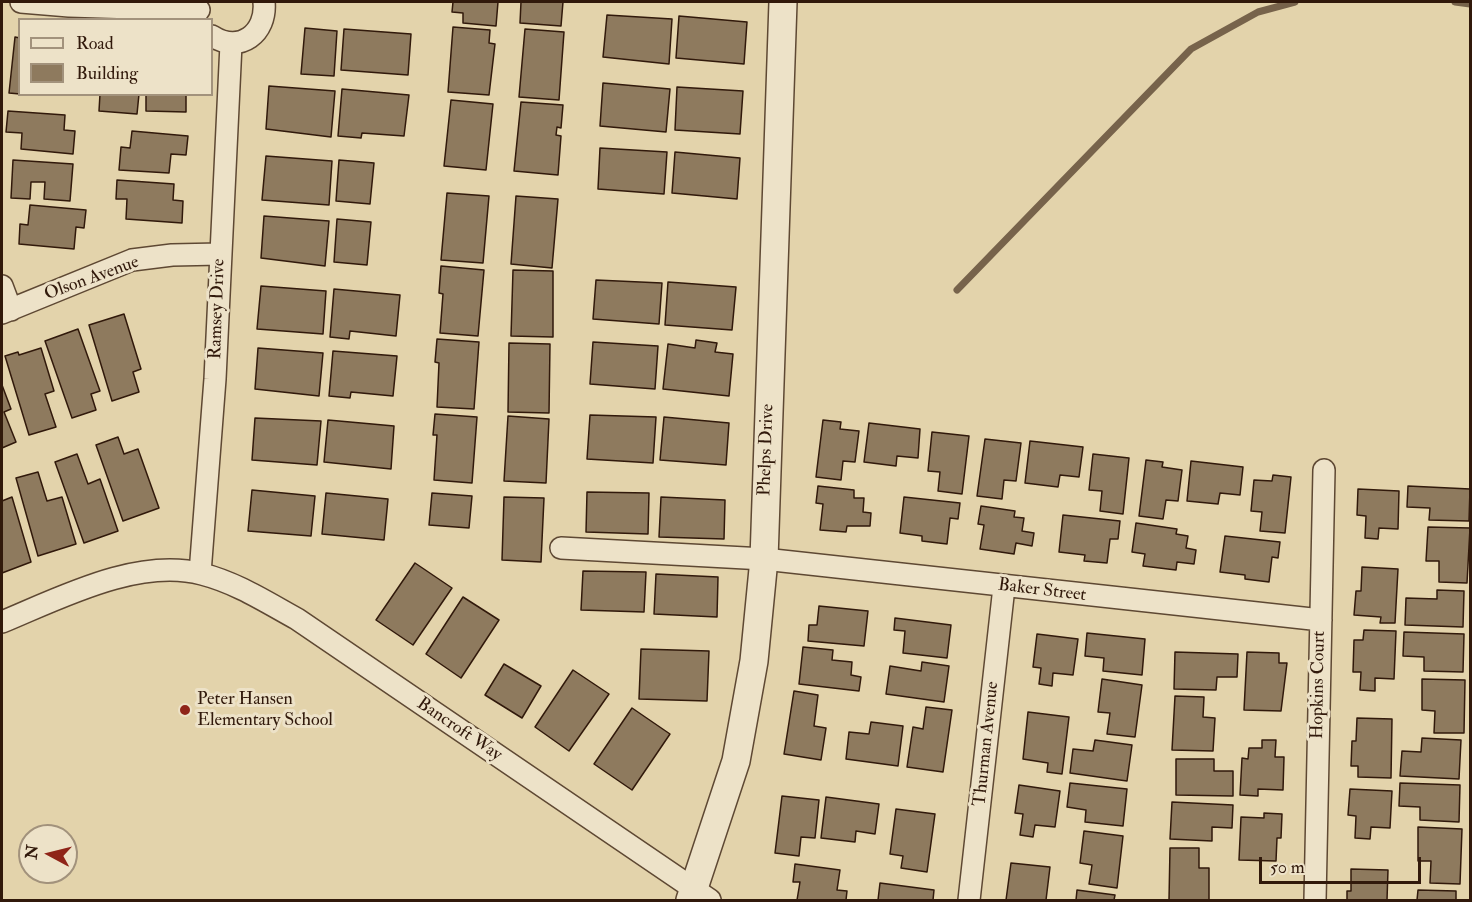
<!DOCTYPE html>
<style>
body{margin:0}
#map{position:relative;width:1472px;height:902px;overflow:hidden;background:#e3d3ab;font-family:"IM FELL Double Pica",serif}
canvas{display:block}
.frame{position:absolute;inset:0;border:3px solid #31190b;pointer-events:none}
.legend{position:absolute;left:18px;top:18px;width:195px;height:78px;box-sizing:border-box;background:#ede2c8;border:2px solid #a2927c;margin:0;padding:8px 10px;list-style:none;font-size:18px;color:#31190b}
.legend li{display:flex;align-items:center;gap:12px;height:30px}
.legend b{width:30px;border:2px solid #a2927c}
.north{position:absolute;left:18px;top:824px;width:60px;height:60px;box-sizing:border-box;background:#ede2c8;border:2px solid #a2927c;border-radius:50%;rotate:277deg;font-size:16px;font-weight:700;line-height:24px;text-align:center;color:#31190b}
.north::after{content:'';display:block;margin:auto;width:21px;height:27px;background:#8f2418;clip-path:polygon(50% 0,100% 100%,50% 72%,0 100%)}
.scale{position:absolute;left:1259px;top:857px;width:162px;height:27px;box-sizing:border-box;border:3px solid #31190b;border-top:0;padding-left:8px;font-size:18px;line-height:21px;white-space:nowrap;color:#31190b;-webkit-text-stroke:4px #ede2c8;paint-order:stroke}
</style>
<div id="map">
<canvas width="1472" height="902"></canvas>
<div class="frame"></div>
<ul class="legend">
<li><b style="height:8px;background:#ede2c8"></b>Road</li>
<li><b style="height:16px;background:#8e7a5e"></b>Building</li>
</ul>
<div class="north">N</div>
<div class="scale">50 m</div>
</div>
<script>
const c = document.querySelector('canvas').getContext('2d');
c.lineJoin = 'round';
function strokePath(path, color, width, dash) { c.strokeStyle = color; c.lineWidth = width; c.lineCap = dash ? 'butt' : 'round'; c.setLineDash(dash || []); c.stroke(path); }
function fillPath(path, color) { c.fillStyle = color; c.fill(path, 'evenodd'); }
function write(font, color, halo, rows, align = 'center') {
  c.font = font + ' "IM FELL Double Pica",serif'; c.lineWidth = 6; c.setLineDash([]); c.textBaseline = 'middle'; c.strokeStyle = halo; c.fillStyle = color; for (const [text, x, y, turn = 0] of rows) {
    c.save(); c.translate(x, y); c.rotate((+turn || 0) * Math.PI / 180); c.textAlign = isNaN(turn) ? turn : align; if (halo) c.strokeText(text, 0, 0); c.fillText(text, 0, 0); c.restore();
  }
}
const stream = new Path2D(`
 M1455,2L1470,4
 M957,290L1191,49L1258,12L1295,2`);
const building = new Path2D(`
 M453,2H498L496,26L463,23V13L452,12Z
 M521,2H563L561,26L520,23Z
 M607,15L672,19L669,64L603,57Z
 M679,16L747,22L744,64L676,58Z
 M453,27L490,30L489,43L495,44L489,95L448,92Z
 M305,28L337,31L334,76L301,74Z
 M344,29L411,34L408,75L341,70Z
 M525,29L564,32L559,100L519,97Z
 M15,37L20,38V94L9,93Z
 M603,83L670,89L666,132L600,126Z
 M269,86L335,91L331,137L266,129Z
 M677,87L743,91L740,134L675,130Z
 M342,89L409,95L404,136L362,133L361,138L338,136Z
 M100,94H139L137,114L99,111Z
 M146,94H186V112L146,111Z
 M451,100L493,104L486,170L444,166Z
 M521,102L563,105L561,128L557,127L556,135L561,136L558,175L514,171Z
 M8,111L65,115L64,130L75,131L73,154L21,149L22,133L6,132Z
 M132,131L188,136L186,155L171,154L169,173L119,170L121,147L130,148Z
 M600,148L667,152L664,194L598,189Z
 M675,152L740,158L737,199L672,193Z
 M266,156L332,161L329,205L262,200Z
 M13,160L73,164L70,201L44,199L45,182H31L30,199L11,198Z
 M339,160L374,163L370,204L336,201Z
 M117,180L174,184L173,200L183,201L182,223L126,219L127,199H116Z
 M447,193L489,196L483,263L441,260Z
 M516,196L558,199L552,268L511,264Z
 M30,205L86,210L84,228L76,227L74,249L19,244L20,224L28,225Z
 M264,216L329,221L325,266L261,258Z
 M337,219L371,222L367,265L334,262Z
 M441,266L484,270L478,336L440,333L443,294L439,293Z
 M513,270L553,271V337L511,336Z
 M596,280L662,283L659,324L593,319Z
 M668,282L736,287L732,330L665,325Z
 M261,286L326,291L323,334L257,329Z
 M334,289L400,295L396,336L350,331L349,339L330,337Z
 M124,314L141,369L133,372L139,392L112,401L89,325Z
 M78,329L100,391L91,394L96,410L72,418L45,341Z
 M437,339L479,342L474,409L437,407L439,363L435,362Z
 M696,340L717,343L715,352L733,354L729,396L663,389L668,344L695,348Z
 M593,342L658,346L655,389L590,384Z
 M509,343L550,344L549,413L508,412Z
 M41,348L54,391L45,394L56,427L29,435L5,356L18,352L19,355Z
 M258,348L323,353L319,396L255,389Z
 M333,351L397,356L393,396L351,392L350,398L329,396Z
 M2,385L11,409L4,412L16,442L2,448Z
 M435,414L477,417L472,483L434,480L437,435H433Z
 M590,415L656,417L653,463L587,459Z
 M508,416L549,419L546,483L504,481Z
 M664,417L729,423L726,465L660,460Z
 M255,418L321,421L317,465L252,460Z
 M328,420L394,426L391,469L324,462Z
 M823,420L841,422L840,429L859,431L855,462L843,461L841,480L816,477Z
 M869,423L920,429L918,458L897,456L896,466L864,462Z
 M932,432L969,436L962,494L938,491L940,472L928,471Z
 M118,437L124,454L138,449L159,508L123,521L96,445Z
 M985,439L1021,443L1016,481L1004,480L1002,499L977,496Z
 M1030,441L1083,447L1079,477L1060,475L1058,487L1025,483Z
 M77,454L88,484L100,479L118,531L84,543L55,462Z
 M1093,454L1129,458L1123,514L1100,511L1102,491L1089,490Z
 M1146,460L1163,462L1162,467L1182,470L1178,501L1166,500L1163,519L1139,516Z
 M1191,461L1243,467L1240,495L1220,493L1218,504L1187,501Z
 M38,472L47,501L62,497L76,544L38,556L16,478Z
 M1273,475L1291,477L1285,533L1260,531L1262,512L1251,511L1254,480L1272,481Z
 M818,486L854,490V498H864L863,512L871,513L870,526H847L846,532L820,530L823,504L816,503Z
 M1408,486L1470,489L1469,521L1429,520L1430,508L1407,507Z
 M1358,489L1399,491L1398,529L1379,528L1378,539L1365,538L1366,516L1357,515Z
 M252,490L315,496L311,536L248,531Z
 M587,492L649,493L648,534L586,532Z
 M326,493L388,499L384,540L322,534Z
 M432,493L472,496L469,528L429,525Z
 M12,497L31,562L2,573V501Z
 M504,497L544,498L541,562L502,560Z
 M661,497L725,500L724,539L659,537Z
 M904,497L960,503L958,519L950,518L947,544L922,541V536L900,533Z
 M981,506L1015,511L1014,517L1024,518L1022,531L1034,533L1032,546L1016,543L1014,554L980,549L984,525L978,524Z
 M1063,515L1120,521L1118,539H1110L1107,563L1084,561L1085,555L1059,552Z
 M1136,523L1177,529L1176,534L1188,536L1186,548L1196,550L1194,564L1177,562L1176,570L1143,566L1145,554L1132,552Z
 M1428,527L1470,528L1467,583L1439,582V561H1426Z
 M1225,536L1280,542L1278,558L1272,557L1269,582L1245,579V575L1220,572Z
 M415,563L452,588L413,645L376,620Z
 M1362,567L1398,569L1395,623H1380L1381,617L1354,615L1356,591H1361Z
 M583,571L646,572L644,612L581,610Z
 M656,574L718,577L717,617L654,614Z
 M1437,590L1464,591L1463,627L1405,625L1406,598L1437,599Z
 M463,597L499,620L461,678L426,654Z
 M819,606L868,611L864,646L808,641L809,625H817Z
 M895,618L951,625L947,658L903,653L905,631L894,630Z
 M1364,630L1396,631L1394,679L1375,678V691L1360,690L1361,672H1353L1354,640H1363Z
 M1404,632L1464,634L1463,672L1424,671V657L1403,656Z
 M1087,633L1145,639L1142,675L1103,671L1104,658L1085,656Z
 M1037,634L1078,639L1073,675L1053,673L1052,686L1039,684L1041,668L1033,667Z
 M803,647L833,650L832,660L852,662L851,675L861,677L859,691L799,684Z
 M641,649L709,651L707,701L639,699Z
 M1175,652L1238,654L1237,677H1217L1216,690L1174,689Z
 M1247,652L1279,653V663H1287L1281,711L1244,710Z
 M922,662L949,666L944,702L886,694L890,666L921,671Z
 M504,664L541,686L522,718L485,695Z
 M573,670L609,694L569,751L535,727Z
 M1102,679L1142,685L1135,737L1107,734L1110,713L1098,712Z
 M1422,679L1465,680L1464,733H1434L1435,711L1422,710Z
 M794,691L818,695L814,726L826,728L821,760L784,754Z
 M1175,696L1204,697L1203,717L1215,718L1213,751L1172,750Z
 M926,707L952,710L943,772L907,767L913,727L923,729Z
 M632,708L670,734L632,790L594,764Z
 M1028,712L1069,717L1062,774L1047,772L1048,763L1023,759Z
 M1357,718L1392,719L1391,778L1358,777V766H1351L1352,741H1356Z
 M871,722L903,726L898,766L846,759L849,732L869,734Z
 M1422,738L1461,740L1459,779L1400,776L1402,751L1421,752Z
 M1095,740L1132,745L1127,781L1070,773L1073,749L1093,751Z
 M1262,740H1276L1275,757H1284L1283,790L1258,789V796L1240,795L1242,758L1248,759L1249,748H1262Z
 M1176,759H1214V771H1233V796L1176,795Z
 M1070,783L1127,789L1123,826L1085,822L1086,810L1067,807Z
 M1400,783L1460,785L1459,822L1420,820V807L1399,806Z
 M1019,785L1060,791L1055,827L1035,825L1033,837L1020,835L1023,814L1015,813Z
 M1350,789L1392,791L1390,828L1371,827L1370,839L1355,838L1356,816L1348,815Z
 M782,796L819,800L815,838L801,837L799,856L775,853Z
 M826,797L879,804L875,834L856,831L855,842L821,838Z
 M1172,802L1233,805L1232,828L1212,827V841L1170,839Z
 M896,809L935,814L927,872L901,868L903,856L890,854Z
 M1264,813L1282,814L1281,838H1277L1276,861L1239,860L1241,817L1264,818Z
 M1418,827L1462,829L1460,884L1430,883L1431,861H1418Z
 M1084,831L1123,836L1117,888L1089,884L1092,865L1080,863Z
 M1170,848H1199V868H1209V900H1169Z
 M1011,863L1050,867L1046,900H1006Z
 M795,864L840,870L837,890L847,891L846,900H797L800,882H793Z
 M1351,869L1388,870L1387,900H1347V891H1351Z
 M880,883L934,890L933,900H878Z
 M1077,890L1115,895L1114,900H1076Z
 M1418,890L1456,891V900H1398H1417Z`);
const minor = new Path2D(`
 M21,2L69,6L199,10
 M212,36C240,54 267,33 264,2
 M2,286L11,310
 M2,313L132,260L172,255L220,254
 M561,548L764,559L1321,620
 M200,573L215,379L231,44
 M2,622C60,598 138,557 202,574C237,583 266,602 297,619L710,900
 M969,900L1004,587
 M1315,900L1324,470`);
const tertiary = new Path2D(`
 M690,900L736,761L754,661L764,559L783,2`);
const markers = [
 [185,710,6,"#8f2418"]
];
const streetNames = [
 ["Olson Avenue",92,279,-20],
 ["Ramsey Drive",218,309,-88],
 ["Phelps Drive",767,450,-88],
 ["Baker Street",1042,591,7],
 ["Hopkins Court",1319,685,-89],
 ["Bancroft Way",459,730,34],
 ["Thurman Avenue",987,744,-84]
];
const poiNames = [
 ["Peter Hansen",197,700],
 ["Elementary School",197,721]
];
strokePath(stream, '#77634b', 7);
fillPath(building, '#8e7a5e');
strokePath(building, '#31190b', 1.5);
strokePath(minor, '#5e4833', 24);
strokePath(tertiary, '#5e4833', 30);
strokePath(minor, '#ede2c8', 21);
strokePath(tertiary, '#ede2c8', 27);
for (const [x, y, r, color] of markers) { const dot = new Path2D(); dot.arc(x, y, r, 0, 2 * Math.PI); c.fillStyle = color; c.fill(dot); strokePath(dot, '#ede2c8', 2); }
write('18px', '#31190b', '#ede2c8', streetNames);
write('18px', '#31190b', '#ede2c8', poiNames, 'left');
</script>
